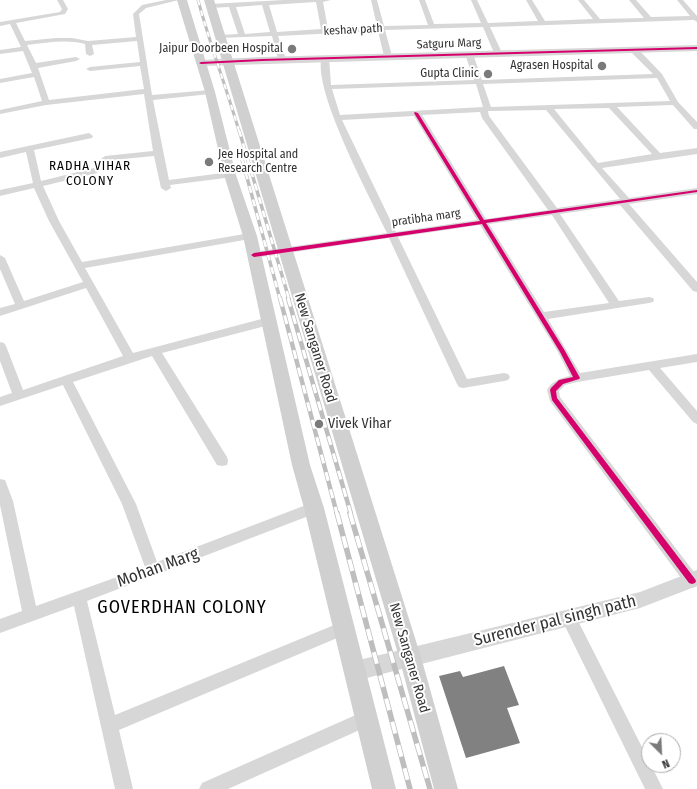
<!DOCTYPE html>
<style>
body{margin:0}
#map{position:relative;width:697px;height:789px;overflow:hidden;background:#fff;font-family:"Fira Sans Condensed",sans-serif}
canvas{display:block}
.north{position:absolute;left:641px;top:733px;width:40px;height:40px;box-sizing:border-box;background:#fff;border:1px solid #adadad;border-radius:50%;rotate:156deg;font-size:11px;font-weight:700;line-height:16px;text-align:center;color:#333}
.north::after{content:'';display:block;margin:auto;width:14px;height:18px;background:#7a7a7a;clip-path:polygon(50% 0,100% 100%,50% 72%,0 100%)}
</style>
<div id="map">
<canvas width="697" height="789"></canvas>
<div class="north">N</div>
</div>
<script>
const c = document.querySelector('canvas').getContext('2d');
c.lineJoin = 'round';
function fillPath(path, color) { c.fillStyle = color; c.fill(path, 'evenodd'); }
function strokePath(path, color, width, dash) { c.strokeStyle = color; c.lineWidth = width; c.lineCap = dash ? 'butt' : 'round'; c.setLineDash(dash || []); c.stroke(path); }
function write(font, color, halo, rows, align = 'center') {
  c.font = font + ' "Fira Sans Condensed",sans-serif'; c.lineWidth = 4; c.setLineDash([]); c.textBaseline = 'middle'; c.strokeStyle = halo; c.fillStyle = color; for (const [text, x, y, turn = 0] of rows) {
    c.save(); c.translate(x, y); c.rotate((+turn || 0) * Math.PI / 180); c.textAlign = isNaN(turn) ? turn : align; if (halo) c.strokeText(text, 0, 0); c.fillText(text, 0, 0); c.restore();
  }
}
const building = new Path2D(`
 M504,666L519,705L507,708L520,743L466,758L439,676L460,671L463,677Z`);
const minor = new Path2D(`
 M57,0H63L68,9L65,14L16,23L25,41L56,38H72L88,41L136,37L133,14L142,5L166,0H179L146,8L139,14L152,95L210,90L214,92L210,94L153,100L169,180L230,172L233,173L234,175L233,177L170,185L171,188L166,191L161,188L154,156L102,161L101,159L105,156L153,151L144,94L46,105L0,114V110L42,101L34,77L0,83V79L32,73L23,51L0,54V50L21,47L10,24L0,26V22L60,12L62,9ZM137,41L140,62L90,67L86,69L90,71L140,66L144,89L49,100L38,68L76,61L80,59L76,57L36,63L27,45C46,43 66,39 85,44L86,54L90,56L94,54L92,45Z
 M284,0H331L323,2L328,29L377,26L371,0H377L384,26L428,25L419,0H425L434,24L481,23L471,0H477L488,23L538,21L526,0H532L545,21L593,19L578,0H584L600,19L644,18L629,0H636L651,17L690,16L677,0H683L697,16V22L694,20L490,27L502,53L498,55L494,53L483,27L385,30L392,56L388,58L384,56L378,31L278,36L286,59L282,61L278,59L272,36L218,38L217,37L220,35L238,34L229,7L210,8L207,6L210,4ZM316,2L321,29L277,32L269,5ZM262,5L270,32L245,34L236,7Z
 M631,48H637L662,74L678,102L697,122V129H694L673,105L617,107L660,153L697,148V154L602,168L629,198L697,188V194L629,204L697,282V292L693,291L620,205L560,214L619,301L649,297L653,298L654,300L653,302L649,303L548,319L580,373L697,354V362L660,368L697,411V424L693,422L649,370L577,382L565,385L559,391L560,397L697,576V586L692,588L687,586L550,401L547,390C552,381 560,378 570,376L558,352L480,225L398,237L467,379L504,373L508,374L510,377L508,380L504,381L463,388L459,387L457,384L389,238L254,258L249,255L254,252L387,233C371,199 311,88 322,56H325L329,58L331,85L474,80L465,54L469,52L473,54L482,80L653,74L631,52ZM657,78L670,101L491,107L483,84ZM476,84L483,107L340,115L332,89ZM609,108L652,154L598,163L554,109ZM546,110L620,199L557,208L489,116L488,111ZM480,112L482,118L548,210L486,219L422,115ZM414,116L477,220L396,232L342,120ZM552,215L609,303L544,312L489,224Z
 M89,133L93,136L92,138L34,150L41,181L94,168L98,171L97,173L43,186L59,221L82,262L250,233L255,236L250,239L85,268L133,353L269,317L273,318L274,321L273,324L162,353L227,457L228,461L227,465L222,466L217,465L152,356L73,382L136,504L157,562L314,502L319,504L321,508L319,512L87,601L115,715L344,621L349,623L352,628L349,633L119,730L133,789H115L74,606L0,633V619L22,611L0,505V479L5,480L13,501L36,606L145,567L122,504L63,385L0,406V397L12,393L0,361V342L4,343L6,346L23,390L123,356L86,288L0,316V308L15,304L0,269V255L5,258L24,301L83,282L49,221L34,188L0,196V190L33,183L26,152L0,158V152Z
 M569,611L574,613L649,761V765H651L663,789H645L561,618L564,613Z
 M367,710L373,712L375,718L373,724L228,789H199L202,783Z`);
const tertiary = new Path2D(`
 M697,45V51L201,66L196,63L201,60L262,57Z
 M697,570V586L640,608L355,681L348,678L345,671L348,664L355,661L640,592Z`);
const secondary = new Path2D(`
 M177,0H187L215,92L236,175L257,236L310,465L324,508L396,789H372L304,508L292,465L243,236L224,175L205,92Z
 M204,0H214L421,657L458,789H434L399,657Z`);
const railFar3 = new Path2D(`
 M198,0C210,44 226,87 239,131`);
const railFar2 = new Path2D(`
 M239,130L289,299
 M242,159L280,299`);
const railFar1 = new Path2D(`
 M280,298L337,514
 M288,298L351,514`);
const rail = new Path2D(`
 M337,513L410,789
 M350,513L430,789`);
const cycleway = new Path2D(`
 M697,47V49L262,61L201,64L199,63L201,62L262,59Z
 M415,112L418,113L484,220L697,190V192L486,223L565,351L580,378L579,379L563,384L556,391L557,398L695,579L696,581L695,583L692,584L689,583L552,400L550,390L551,388L559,380L573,377L560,352L482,224L254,257L251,255L254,253L480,221L414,113Z`);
const markers = [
 [292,49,5,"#7a7a7a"],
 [602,66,5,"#7a7a7a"],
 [488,74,5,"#7a7a7a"],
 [209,162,5,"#7a7a7a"],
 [319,424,5,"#7a7a7a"]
];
const farStreetnames = [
 ["keshav path",353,30,-3],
 ["Satguru Marg",449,44,-2],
 ["pratibha marg",426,218,-8]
];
const farPoinames = [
 ["Jaipur Doorbeen Hospital",283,49],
 ["Agrasen Hospital",593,66],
 ["Gupta Clinic",479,74],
 ["Jee Hospital and",218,155,"left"],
 ["Research Centre",218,169,"left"]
];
const farNeighbourhoodnames = [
 ["RADHA VIHAR",90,166],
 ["COLONY",90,181]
];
const streetNames = [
 ["New Sanganer Road",315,348,73],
 ["New Sanganer Road",409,658,74]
];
const poiNames = [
 ["Vivek Vihar",328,424]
];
const nearStreetnames = [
 ["Mohan Marg",158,568,-20],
 ["Surender pal singh path",555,621,-14]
];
const nearNeighbourhoodnames = [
 ["GOVERDHAN COLONY",182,608]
];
fillPath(building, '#818181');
fillPath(minor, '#d7d7d7');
fillPath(tertiary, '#d7d7d7');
fillPath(secondary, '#d0d0d0');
strokePath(railFar3, '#bebebe', 3);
strokePath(railFar2, '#bebebe', 3.5);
strokePath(railFar1, '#bebebe', 4.5);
strokePath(rail, '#bebebe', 5.5);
strokePath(railFar3, '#fff', 2, [5.5]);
strokePath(railFar2, '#fff', 2.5, [7]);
strokePath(railFar1, '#fff', 3, [9]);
strokePath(rail, '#fff', 4, [12]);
fillPath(cycleway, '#d6006c');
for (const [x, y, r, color] of markers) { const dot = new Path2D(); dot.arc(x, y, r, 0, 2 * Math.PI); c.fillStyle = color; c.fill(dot); strokePath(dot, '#fff', 1.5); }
write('12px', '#333', '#fff', farStreetnames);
write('12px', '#333', '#fff', farPoinames, 'right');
c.letterSpacing = '1px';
write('13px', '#000', '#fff', farNeighbourhoodnames);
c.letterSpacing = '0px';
write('14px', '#333', '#fff', streetNames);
write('14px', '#333', '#fff', poiNames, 'left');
write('17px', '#333', '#fff', nearStreetnames);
c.letterSpacing = '1px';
write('18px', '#000', '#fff', nearNeighbourhoodnames);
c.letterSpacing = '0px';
</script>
